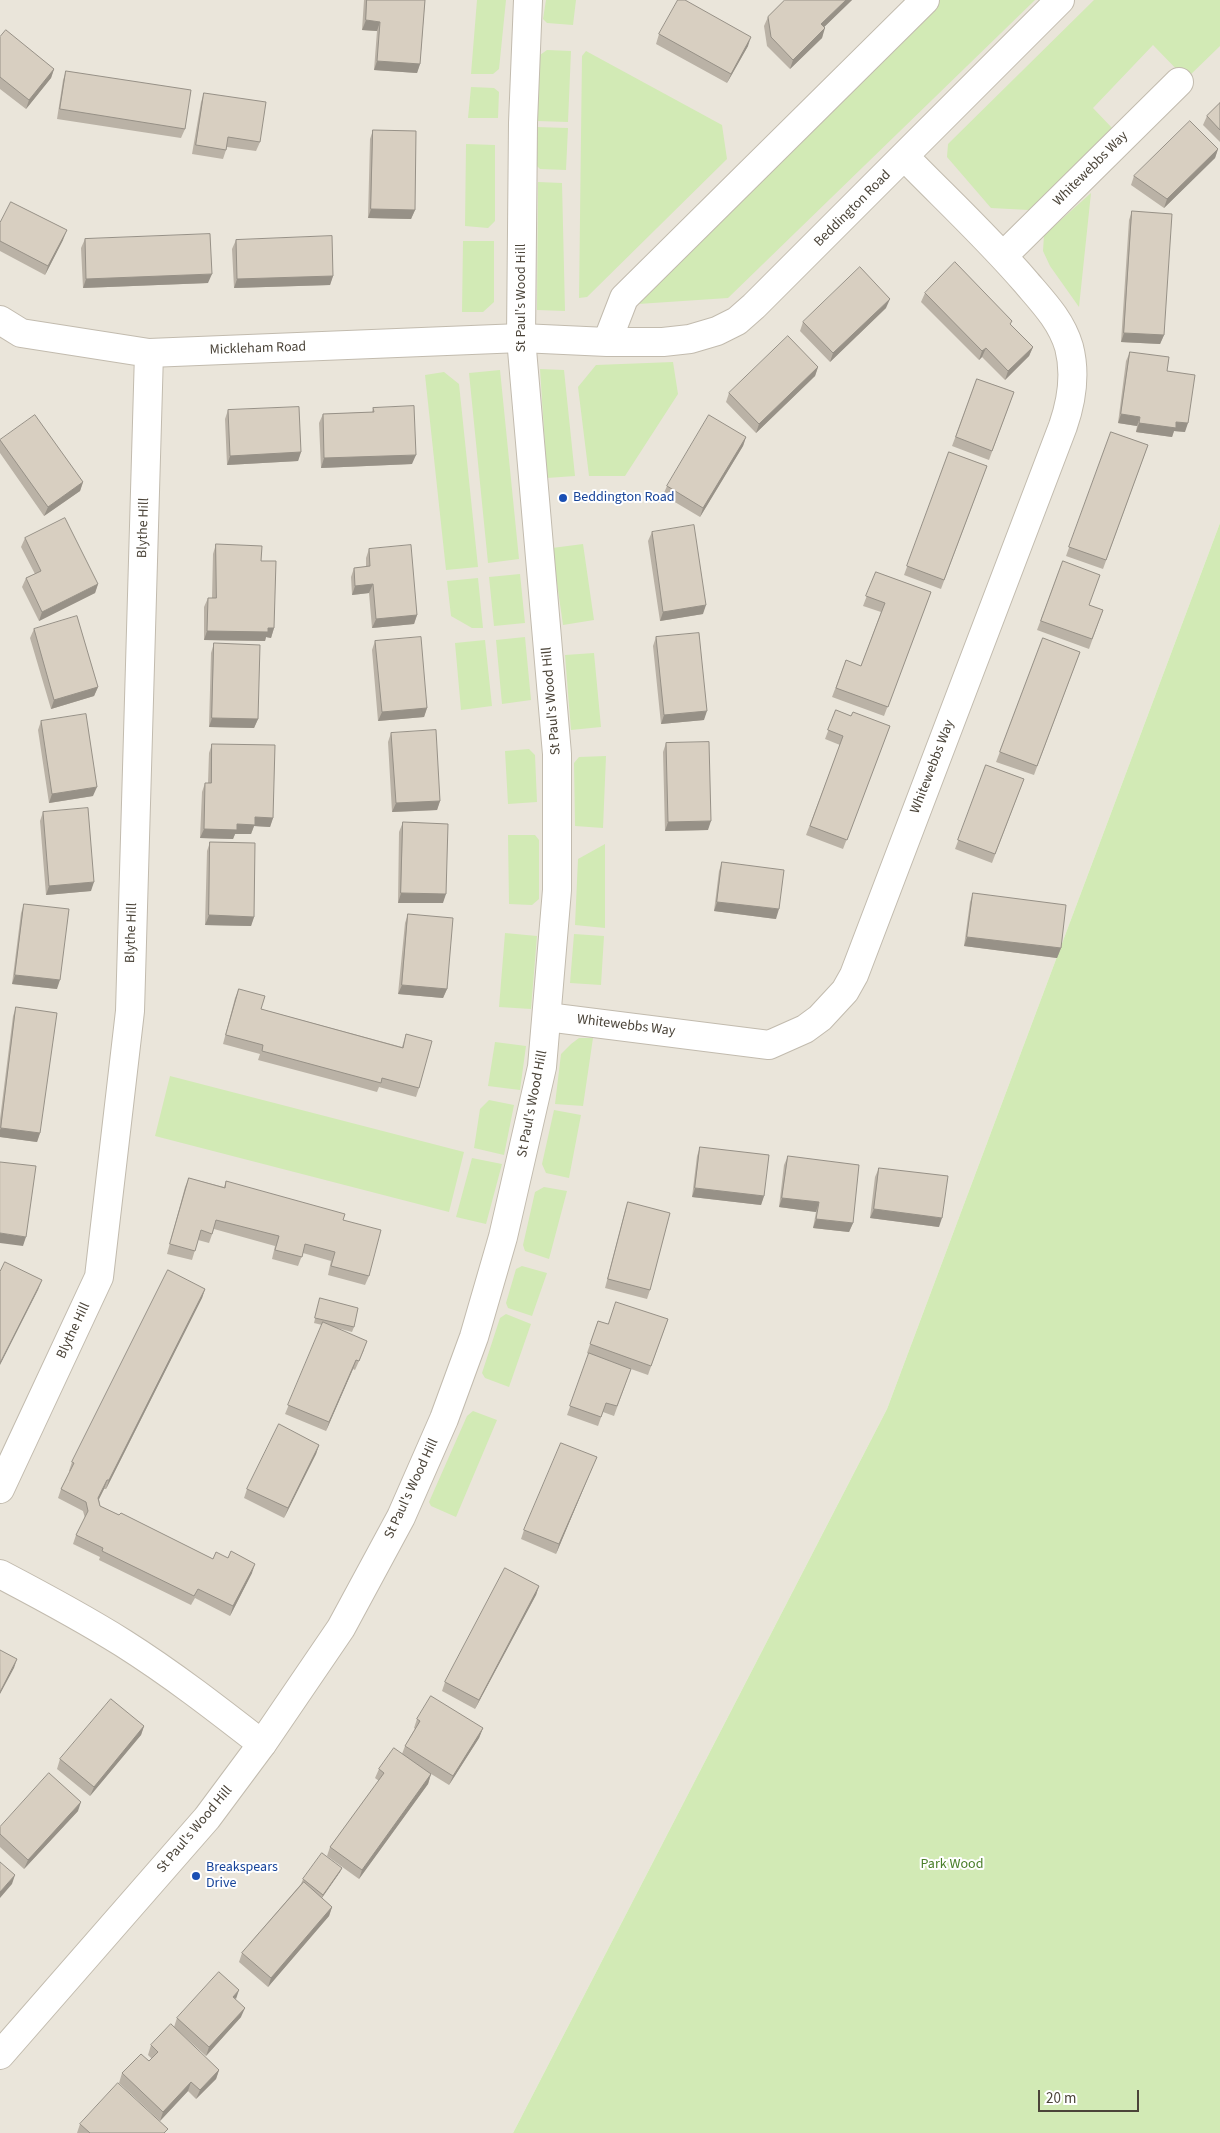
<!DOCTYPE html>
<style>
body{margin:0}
#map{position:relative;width:1220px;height:2133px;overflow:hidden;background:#f6f3ec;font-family:"Source Sans 3",sans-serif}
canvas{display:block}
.scale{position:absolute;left:1038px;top:2090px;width:101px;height:22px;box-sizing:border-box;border:2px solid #4b4439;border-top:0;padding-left:6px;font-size:15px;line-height:18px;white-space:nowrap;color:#4b4439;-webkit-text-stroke:4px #fff;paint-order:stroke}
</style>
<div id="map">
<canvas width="1220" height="2133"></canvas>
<div class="scale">20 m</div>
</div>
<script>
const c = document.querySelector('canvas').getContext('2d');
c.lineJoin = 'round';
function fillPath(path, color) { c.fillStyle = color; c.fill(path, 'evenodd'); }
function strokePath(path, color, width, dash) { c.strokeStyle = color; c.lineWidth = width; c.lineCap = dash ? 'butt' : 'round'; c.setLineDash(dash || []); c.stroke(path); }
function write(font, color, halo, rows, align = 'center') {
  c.font = font + ' "Source Sans 3",sans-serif'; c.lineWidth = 4; c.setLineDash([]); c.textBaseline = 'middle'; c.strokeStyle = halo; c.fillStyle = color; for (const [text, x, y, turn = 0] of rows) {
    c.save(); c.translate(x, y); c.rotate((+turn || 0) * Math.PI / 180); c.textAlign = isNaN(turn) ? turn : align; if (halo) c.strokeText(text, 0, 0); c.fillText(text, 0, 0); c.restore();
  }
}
const residential = new Path2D(`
 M0,0H1220V523L887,1409L513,2133H0Z`);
const green = new Path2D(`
 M477,0H506L499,69L493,74H471Z
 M546,0H576L573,25L547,23L543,19Z
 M940,0H1035L728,298L638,304Z
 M1094,0H1220V46L1186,79L1153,45L1093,108L1113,129L1029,210L991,208L947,157L948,144Z
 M547,50L571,51L568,122L537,121L540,55Z
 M586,51L722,125L727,159L587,297L579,298L582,56Z
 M471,87L494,88L499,92L498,118H468Z
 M536,127L568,128L566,170L540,169L536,165Z
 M466,144L495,145V221L488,228L465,226Z
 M538,182L562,183L565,311L537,310Z
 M1091,193L1079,307L1050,266L1043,251L1044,235Z
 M463,241H494V302L483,312H462Z
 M673,362L678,394L625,476H589L578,387L596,365Z
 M540,369L564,370L575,476L547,478Z
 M500,370L519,559L488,563L469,373Z
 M444,372L459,384L478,567L446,570L425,375Z
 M1220,523V2133H513L887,1409Z
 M583,544L594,620L563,625L552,548Z
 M520,574L525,623L494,626L489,577Z
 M478,578L483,628H472L451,616L447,581Z
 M525,637L531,700L502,704L496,640Z
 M485,640L492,706L461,710L455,643Z
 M594,653L601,727L571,730L565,655Z
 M529,749L535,755L537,802L508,804L505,751Z
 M606,756L603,828L575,826L574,763L579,757Z
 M508,835H535L539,840V899L532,905L509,904Z
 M605,844V928L575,925L578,859Z
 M505,933L537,936L531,1009L499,1007Z
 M574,934L604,936L601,985L570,983Z
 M579,1038H593L583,1106L555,1104L561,1054L571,1044Z
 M495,1042L526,1046L520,1090L488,1086Z
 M170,1076L464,1152L449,1212L155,1136Z
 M489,1100L514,1105L504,1155L474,1148L480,1109Z
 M554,1110L581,1115L569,1178L546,1173L542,1164Z
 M472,1158L502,1164L486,1224L456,1217Z
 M544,1187L567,1191L549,1259L525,1251L523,1245L535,1192Z
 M522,1266L547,1273L532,1316L508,1308L506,1303L516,1269Z
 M506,1314L531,1324L509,1387L485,1378L482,1373L500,1318Z
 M473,1411L497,1420L456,1517L431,1506L429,1502L467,1416Z`);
const minor = new Path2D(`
 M1003,256L1179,82
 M0,320L21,333L149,353L521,338L607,342H663L690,339L717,331L737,321L754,306L1060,0
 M607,342L624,298L925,0
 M547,1017L769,1045L805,1029L820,1018L845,991L854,975L1063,426C1072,400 1076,374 1069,347C1061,320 1042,301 1025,281C987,237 945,198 905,157
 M0,1489L99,1277L130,1011L149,353
 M0,1574C42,1596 83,1618 123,1643C172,1674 217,1709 262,1744`);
const tertiary = new Path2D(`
 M0,2055L207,1818L262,1744L341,1628L401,1517L444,1419L474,1337L503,1237L542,1067L557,890V754L521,338L523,123L528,0`);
const wall = new Path2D(`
 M364,0H425L420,64L417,73L374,70L377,31L362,30Z
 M785,0H852L824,27L822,38L790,69L767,46L764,26L768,17Z
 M659,34L748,46L727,83L656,44Z
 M0,37L54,69L51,78L26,109L0,89Z
 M66,71L185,129L181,138L57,119L63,80Z
 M204,93L260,142L256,151L227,147L223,159L192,154L201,102Z
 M1220,103V142L1203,125L1207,116Z
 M373,130L415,210L411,219L368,218L370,139Z
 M1218,149L1215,158L1164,208L1131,185L1134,176Z
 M1132,211L1164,335L1160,344L1121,342L1129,220Z
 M0,223L63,240L45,275L0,251Z
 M85,239L208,283L83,288L81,248Z
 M236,240L333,276L330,285L234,288L232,249Z
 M925,293L1011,325L1033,347L1029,356L1005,380L982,357L979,360L921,302Z
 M886,308L830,362L800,331L803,322Z
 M1130,352L1167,371L1185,432L1174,431L1172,437L1136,432L1137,426L1118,423L1126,361Z
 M818,367L815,376L756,433L726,402L729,393Z
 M977,379L1014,392L989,460L952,446Z
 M373,408L412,464L321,468L319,423L323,414L372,412Z
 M228,410L301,452L298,461L227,465L225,419Z
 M1111,432L1148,445L1103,569L1066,556Z
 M746,437L743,446L700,517L663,495L667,486Z
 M0,440L83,482L80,491L44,516L0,453Z
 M949,452L987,466L941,589L904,575Z
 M652,532L703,614L660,621L648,541Z
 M25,538L98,584L95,593L39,621L22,587L26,578L35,574L21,547Z
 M216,544L261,561L274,628L271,638L266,637L265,641L204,640V607L208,598H212L213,554Z
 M369,549L417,615L414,624L372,628L369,593L352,595L351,577L354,568L366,567V558Z
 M1063,561L1089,605L1103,610L1089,649L1037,630Z
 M876,572L931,592L884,716L832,697L846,660L861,666L881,612L863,606Z
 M34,629L98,687L94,696L51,709L30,638Z
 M656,637L704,720L661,724L653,646Z
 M1043,638L1080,652L1034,775L996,762Z
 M375,641L427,708L424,717L378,721L372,650Z
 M214,643L258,719L254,728L209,727L211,653Z
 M836,710L851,716L890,726L843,849L806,835L840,745L825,739Z
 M41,721L93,796L49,803L38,730Z
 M391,733L440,801L437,810L392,812L388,742Z
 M666,743L708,830L665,831L663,752Z
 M212,744L273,818L270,827L254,826L251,834H235L233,839L200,838L202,792L205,783H208L209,753Z
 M986,765L1024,779L992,863L955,849Z
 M43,812L91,891L46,895L40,821Z
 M403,822L443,903H398L399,832Z
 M210,842L254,917L251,926L205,925L207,851Z
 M722,862L776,919L714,911L719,871Z
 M973,893L1061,948L1057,958L964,946L970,902Z
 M24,904L57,989L12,984L21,913Z
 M408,914L447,989L443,998L398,994L405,923Z
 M239,989L261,1009L402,1047L406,1034L419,1088L416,1097L379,1087L377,1092L348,1084L258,1060L260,1054L223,1044L235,998Z
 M16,1007L40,1133L37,1142L0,1137V1119L13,1016Z
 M700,1147L764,1196L761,1205L692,1197L697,1156Z
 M788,1156L853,1223L849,1232L813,1228L816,1212L779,1207L784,1165Z
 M879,1168L939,1227L870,1218L875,1177Z
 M189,1178L224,1187L226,1181L343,1220L369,1276L365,1285L328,1275L331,1261L303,1253L298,1266L272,1259L275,1246L214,1229L209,1243L198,1240L192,1260L167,1254L185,1187Z
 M628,1202L650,1290L647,1299L605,1288L625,1211Z
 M205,1289L202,1298L106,1489H104L99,1499L100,1506L119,1515L213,1559L252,1573L230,1616L195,1598L191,1605L99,1560L100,1557L73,1544L76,1535L85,1518L83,1511L58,1498L61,1489L70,1471H69L72,1462Z
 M320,1298L354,1327L352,1332L337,1328L364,1350L355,1370L353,1369L326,1431L285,1414L322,1325L314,1323Z
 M668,1319L648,1375L631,1369L614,1416L603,1412L598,1426L567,1415L589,1354L587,1353L598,1321L608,1324Z
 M319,1445L316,1454L284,1518L244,1498L247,1489Z
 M593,1466L556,1554L521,1539L524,1530Z
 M539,1586L536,1595L475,1709L442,1691L445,1682Z
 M417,1719L483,1728L479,1738L449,1785L428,1772L431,1774L428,1784L359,1879L327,1856L330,1847L379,1781L375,1778L379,1769L402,1754L405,1746L415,1729L414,1728Z
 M144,1726L141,1735L90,1796L57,1769L60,1759Z
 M78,1811L24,1869L0,1847V1827Z
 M342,1868L340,1872L322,1898L332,1907L329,1916L268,1987L239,1962L242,1953L301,1884L303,1879Z
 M236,2000L241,2017L206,2056L174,2027L177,2018Z
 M151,2045L219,2070L216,2079L196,2099L188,2091L160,2121L119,2083L122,2073L149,2061L152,2059L148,2055Z
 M80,2124L166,2133H77Z`);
const shadedWall = new Path2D(`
 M846,0H852L818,33L821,24Z
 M366,20L380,22L377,31L362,30Z
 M825,28L822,38L790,69L793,60Z
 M751,37L748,46L727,83L731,74Z
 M377,61L420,64L417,73L374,70Z
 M54,69L51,78L26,109L29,100Z
 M1218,149L1215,158L1164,208L1167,199Z
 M371,209L415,210L411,219L368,218Z
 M67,230L63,240L45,275L48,266Z
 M212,274L208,283L83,288L86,279Z
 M333,276L330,285L234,288L237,279Z
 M890,299L886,308L830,362L833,353Z
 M1124,333L1164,335L1160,344L1121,342Z
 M1033,347L1029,356L1005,380L1008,371Z
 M986,348L982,357L979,360L982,351Z
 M818,367L815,376L756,433L759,424Z
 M1121,414L1140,417L1137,426L1118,423Z
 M1176,422L1188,423L1185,432L1174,431L1172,437L1136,432L1139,423Z
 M746,437L743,446L700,517L703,508Z
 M301,452L298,461L227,465L230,456Z
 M416,455L412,464L321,468L324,458Z
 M83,482L80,491L44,516L48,507Z
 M98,584L95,593L39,621L42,612Z
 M373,584L369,593L352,595L355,586Z
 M706,605L703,614L660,621L663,612Z
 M417,615L414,624L372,628L376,619Z
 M268,628H274L271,638L266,637L265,641L204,640L207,631Z
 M98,687L94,696L51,709L54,700Z
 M427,708L424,717L378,721L382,712Z
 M707,711L704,720L661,724L664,715Z
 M212,718L258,719L254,728L209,727Z
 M97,787L93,796L49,803L52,794Z
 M440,801L437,810L392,812L396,803Z
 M255,817L273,818L270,827L254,826L251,834H235L233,839L200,838L204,829L237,824Z
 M711,821L708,830L665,831L668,822Z
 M94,882L91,891L46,895L49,886Z
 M401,893L446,894L443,903H398Z
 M717,902L779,909L776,919L714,911Z
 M209,915L254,917L251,926L205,925Z
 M967,937L1061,948L1057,958L964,946Z
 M15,975L60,980L57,989L12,984Z
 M402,985L447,989L443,998L398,994Z
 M1,1128L40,1133L37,1142L0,1137V1130Z
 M695,1188L764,1196L761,1205L692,1197Z
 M782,1198L819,1202L816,1212L779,1207Z
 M874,1209L942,1218L939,1227L870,1218Z
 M816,1219L853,1223L849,1232L813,1228Z
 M0,1233L26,1237L23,1246L0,1243Z
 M42,1280L38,1290L0,1365V1363Z
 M205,1289L202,1298L106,1489L109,1480Z
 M356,1360L353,1369L326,1431L329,1422Z
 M319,1445L316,1454L284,1518L288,1508Z
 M597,1457L593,1466L556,1554L559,1544Z
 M107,1480L104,1489L95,1507L98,1498Z
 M255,1564L252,1573L230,1616L233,1606Z
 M539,1586L536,1595L475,1709L479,1700Z
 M17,1659L14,1668L0,1694V1692Z
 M144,1726L141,1735L90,1796L94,1787Z
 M483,1728L479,1738L449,1785L453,1776Z
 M431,1774L428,1784L359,1879L362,1870Z
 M81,1802L78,1811L24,1869L28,1860Z
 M342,1868L340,1872L321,1899L323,1895Z
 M15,1875L12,1884L0,1898V1892Z
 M332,1907L329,1916L268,1987L271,1978Z
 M239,1990L236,1999L233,1997Z
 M245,2008L241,2017L206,2056L209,2047Z
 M219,2070L216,2079L196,2099L200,2090Z
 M191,2082L188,2091L160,2121L163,2112Z`);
const building = new Path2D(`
 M367,0H425L420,64L377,61L380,22L366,20Z
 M678,0H685L751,37L731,74L659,34Z
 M785,0H846L821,24L825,28L793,60L771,37L768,17Z
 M6,30L54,69L29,100L0,77V37Z
 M66,71L191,90L185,129L60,109Z
 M204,93L266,102L260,142L228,137L226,150L196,145Z
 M1220,103V130L1207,116Z
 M1190,121L1218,149L1167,199L1134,176Z
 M373,130L416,131L415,210L371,209Z
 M11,202L67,230L48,266L0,241V223Z
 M1132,211L1172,214L1164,335L1124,333Z
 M210,234L212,274L86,279L85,239Z
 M332,236L333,276L237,279L236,240Z
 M955,262L1012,321L1010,324L1033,347L1008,371L986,348L982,351L925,293Z
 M860,267L890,299L833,353L803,322Z
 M788,336L818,367L759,424L729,393Z
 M1130,352L1169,357L1167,371L1195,375L1188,423L1176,422V428L1139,423L1140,417L1121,414Z
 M977,379L1014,392L992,451L956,437Z
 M414,406L416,455L324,458L323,414L374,412L373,408Z
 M299,407L301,452L230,456L228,410Z
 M35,415L83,482L48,507L0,440Z
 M709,415L746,437L703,508L667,486Z
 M1111,432L1148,445L1106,560L1069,547Z
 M949,452L987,466L944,580L907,566Z
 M65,518L98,584L42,612L26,578L41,571L25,538Z
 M694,525L706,605L663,612L652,532Z
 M216,544L262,546L261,561H276L274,628H268V632L207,631L208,598H216Z
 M411,545L417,615L376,619L373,584L355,586L354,568L370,566L369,549Z
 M1063,561L1100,575L1089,605L1103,610L1092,639L1041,621Z
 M876,572L931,592L888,707L836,688L846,660L861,666L883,608L885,603L866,596Z
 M77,616L98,687L54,700L34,629Z
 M699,633L707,711L664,715L656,637Z
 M421,637L427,708L382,712L375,641Z
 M1043,638L1080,652L1037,766L1000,752Z
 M214,643L260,645L258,719L212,718Z
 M836,710L851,716L853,712L890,726L847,840L810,826L843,736L828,730Z
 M86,714L97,787L52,794L41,721Z
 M436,730L440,801L396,803L391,733Z
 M709,742L711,821L668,822L666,743Z
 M212,744L275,745L273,818L255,817V825L237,824V830L204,829L205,783H211Z
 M986,765L1024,779L995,854L958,840Z
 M88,808L94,882L49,886L43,812Z
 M403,822L448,824L446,894L401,893Z
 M210,842L255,843L254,917L209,915Z
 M722,862L784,870L779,909L717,902Z
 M973,893L1066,905L1061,948L967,937Z
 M24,904L69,909L60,980L15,975Z
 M408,914L453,918L447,989L402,985Z
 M239,989L265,996L261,1009L403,1048L406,1034L432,1041L419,1088L382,1078L381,1083L351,1075L262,1051L263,1045L226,1035Z
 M16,1007L57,1013L40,1133L1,1128Z
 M700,1147L769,1155L764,1196L695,1188Z
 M788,1156L859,1165L853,1223L816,1219L819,1202L782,1198Z
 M0,1162L36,1166L26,1237L0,1233Z
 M879,1168L948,1176L942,1218L874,1209Z
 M189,1178L225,1188L226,1181L345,1214L343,1220L381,1230L369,1276L331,1266L335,1252L305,1244L302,1257L275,1250L279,1236L216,1220L212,1234L201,1230L195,1251L170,1244Z
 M628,1202L670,1213L650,1290L608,1279Z
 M5,1262L42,1280L0,1363V1272Z
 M168,1270L205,1289L109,1480H107L98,1498L100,1506L119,1515L121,1513L213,1559L216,1552L228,1558L231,1551L255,1564L233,1606L198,1589L194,1596L102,1551L103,1548L76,1535L88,1511L86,1502L61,1489L74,1463L72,1462Z
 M320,1298L358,1308L354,1327L315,1318Z
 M616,1302L668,1319L651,1366L590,1344L598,1321L608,1324Z
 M323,1322L367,1341L359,1361L356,1360L329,1422L288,1405Z
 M589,1353L631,1369L617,1406L606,1403L601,1417L570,1406Z
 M279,1424L319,1445L288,1508L247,1489Z
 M561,1443L597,1457L559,1544L524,1530Z
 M505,1568L539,1586L479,1700L445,1682Z
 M0,1650L17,1659L0,1692Z
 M431,1696L483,1728L453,1776L405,1746L420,1721L417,1719Z
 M111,1699L144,1726L94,1787L60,1759Z
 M394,1748L431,1774L362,1870L330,1847L384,1773L379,1769Z
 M49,1773L81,1802L28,1860L0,1834V1827Z
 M322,1853L342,1868L323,1895L303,1879Z
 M0,1862L15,1875L0,1892Z
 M304,1882L332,1907L271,1978L242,1953Z
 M219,1972L239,1990L233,1997L245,2008L209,2047L177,2018Z
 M171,2024L219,2070L200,2090L191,2082L163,2112L122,2073L141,2054L149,2061L158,2052L151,2045Z
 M118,2083L168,2129L164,2133H90L80,2124Z`);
const markers = [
 [563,498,5,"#1a4fb4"],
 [196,1876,5,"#1a4fb4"]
];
const streetNames = [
 ["Whitewebbs Way",1091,169,-45],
 ["Beddington Road",853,209,-45],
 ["St Paul's Wood Hill",522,298,-90],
 ["Mickleham Road",258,349,-2],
 ["Blythe Hill",144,528,-88],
 ["St Paul's Wood Hill",552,701,-95],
 ["Whitewebbs Way",933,767,-69],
 ["Blythe Hill",132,933,-88],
 ["Whitewebbs Way",626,1026,7],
 ["St Paul's Wood Hill",533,1104,-79],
 ["Blythe Hill",74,1331,-65],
 ["St Paul's Wood Hill",412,1489,-65],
 ["St Paul's Wood Hill",195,1830,-50]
];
const transitNames = [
 ["Beddington Road",573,498],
 ["Breakspears",206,1868],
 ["Drive",206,1884]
];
const parkNames = [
 ["Park Wood",952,1865]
];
fillPath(residential, '#eae5da');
fillPath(green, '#d2eab5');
strokePath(minor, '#c2bbae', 30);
strokePath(tertiary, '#c2bbae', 30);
strokePath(minor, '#fff', 28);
strokePath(tertiary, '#fff', 28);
fillPath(wall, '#bab2a6');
fillPath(shadedWall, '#979187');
fillPath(building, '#d8cfc1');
strokePath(building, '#979187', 1);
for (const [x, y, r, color] of markers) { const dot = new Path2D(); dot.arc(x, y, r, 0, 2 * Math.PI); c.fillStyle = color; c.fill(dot); strokePath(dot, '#fff', 2); }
write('14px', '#4b4439', '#fff', streetNames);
write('14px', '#164399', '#fff', transitNames, 'left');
write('14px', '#4a7f2a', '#fff', parkNames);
</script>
